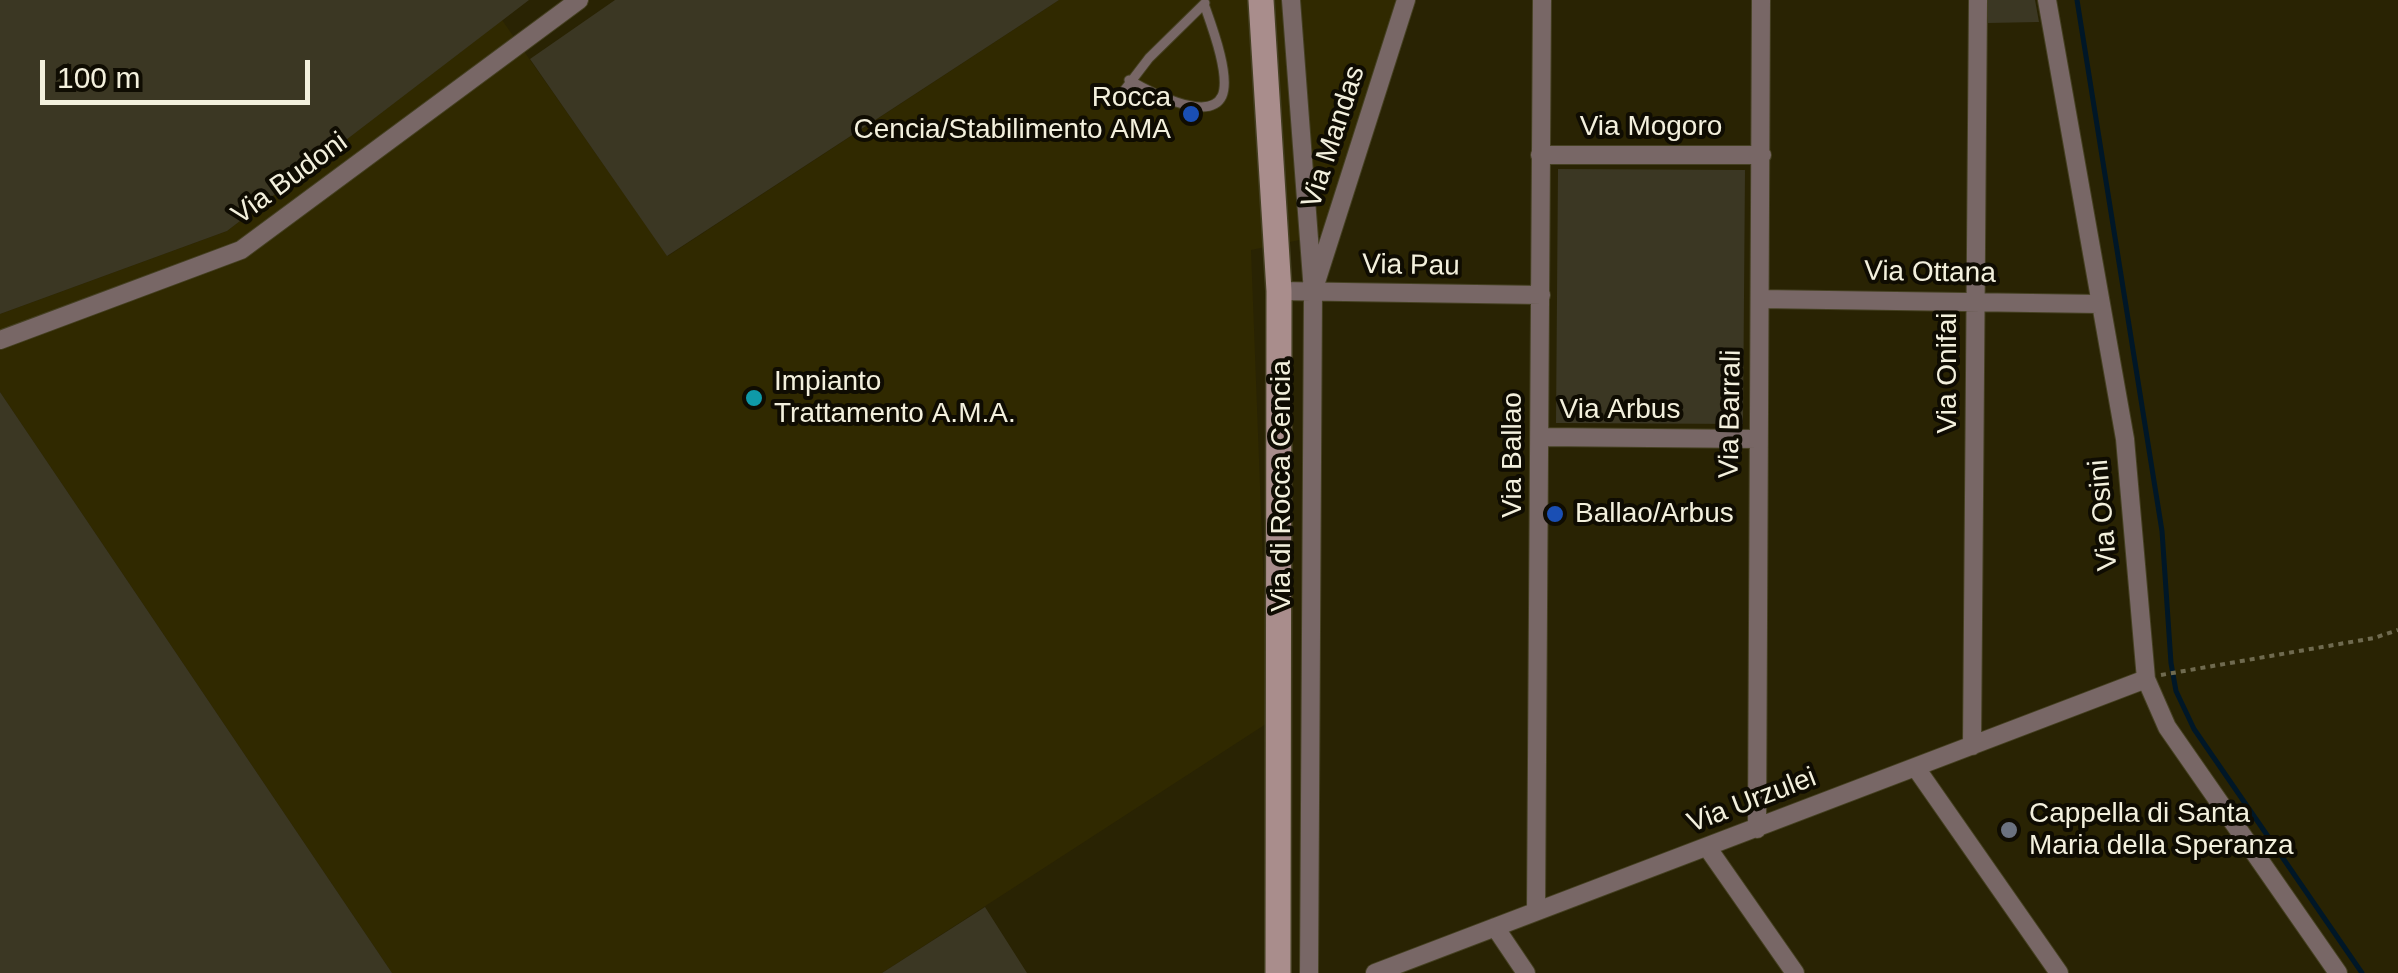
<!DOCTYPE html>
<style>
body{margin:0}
#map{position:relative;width:2398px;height:973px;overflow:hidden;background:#292303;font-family:Arial,sans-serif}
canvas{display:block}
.scale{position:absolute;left:40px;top:60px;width:270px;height:45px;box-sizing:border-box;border:5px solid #f3f0dd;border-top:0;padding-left:12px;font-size:30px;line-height:35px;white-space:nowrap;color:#f3f0dd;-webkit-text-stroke:8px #0f0c02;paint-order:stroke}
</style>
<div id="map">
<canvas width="2398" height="973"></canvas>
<div class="scale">100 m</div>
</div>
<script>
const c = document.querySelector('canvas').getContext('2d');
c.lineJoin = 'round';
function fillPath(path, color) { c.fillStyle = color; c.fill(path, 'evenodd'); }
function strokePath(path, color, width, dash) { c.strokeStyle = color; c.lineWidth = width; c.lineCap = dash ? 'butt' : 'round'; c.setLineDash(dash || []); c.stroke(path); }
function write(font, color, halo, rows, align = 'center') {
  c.font = font + ' Arial,sans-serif'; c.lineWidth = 8; c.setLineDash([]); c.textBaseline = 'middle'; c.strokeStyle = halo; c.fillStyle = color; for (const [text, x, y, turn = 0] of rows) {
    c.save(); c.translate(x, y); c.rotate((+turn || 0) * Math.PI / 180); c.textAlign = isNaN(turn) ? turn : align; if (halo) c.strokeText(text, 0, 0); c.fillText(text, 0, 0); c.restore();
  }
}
const built = new Path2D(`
 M1059,0H1396L1324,235L1251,250L1269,722L882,973H392L0,392V314L227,231L502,20L668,256Z`);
const green = new Path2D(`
 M0,0H529L227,231L0,314Z
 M615,0H1059L667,256L530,59Z
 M1987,0H2035L2039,22L1988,23Z
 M1558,169L1745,170L1743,424L1556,423Z
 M0,392L392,973H0Z
 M985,907L1027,973H882Z`);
const stream = new Path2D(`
 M2077,0L2162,531L2171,663L2176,691L2194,729L2362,973`);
const path = new Path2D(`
 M2161,675L2374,638L2398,630`);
const lane = new Path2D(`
 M1129,80C1146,90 1209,124 1222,96C1231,76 1211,24 1204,4
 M1123,92L1149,58L1205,3`);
const street = new Path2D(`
 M1291,0L1313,292L1309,973
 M2047,0L2125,439L2146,679L2167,727L2338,973
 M1540,155H1762
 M1316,282L1406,0
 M1279,291L1541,295
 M1760,299L2099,304
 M0,340L241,250L579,0
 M1541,437L1758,439
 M1972,746L1978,0
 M1916,768L2059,973
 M1757,829L1761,0
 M1707,847L1795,973
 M1536,911L1542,0
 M1495,927L1526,973
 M1375,973L2146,679`);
const secondary = new Path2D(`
 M1261,0L1279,291L1278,973`);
const markers = [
 [1191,114,10,"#1a4fb4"],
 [754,398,10,"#0f9aa8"],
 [1555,514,10,"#1a4fb4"],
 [2009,830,10,"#6b7280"]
];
const poiNames = [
 ["Rocca",1171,98,"right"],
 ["Cencia/Stabilimento AMA",1171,130,"right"],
 ["Impianto",774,382],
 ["Trattamento A.M.A.",774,414],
 ["Ballao/Arbus",1575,514],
 ["Cappella di Santa",2029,814],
 ["Maria della Speranza",2029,846]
];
const streetNames = [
 ["Via Mogoro",1651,127],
 ["Via Mandas",1334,137,-72],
 ["Via Budoni",290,179,-36],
 ["Via Pau",1411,266,1],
 ["Via Ottana",1930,273,1],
 ["Via Onifai",1948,373,-90],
 ["Via Arbus",1620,410],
 ["Via Barrali",1731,414,-89],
 ["Via Ballao",1513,455,-90],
 ["Via di Rocca Cencia",1282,486,-90],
 ["Via Osini",2104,515,-95],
 ["Via Urzulei",1752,801,-21]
];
fillPath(built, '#302900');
fillPath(green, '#3b3723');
strokePath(stream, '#001727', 5);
strokePath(lane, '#454022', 11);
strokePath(street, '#454022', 20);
strokePath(secondary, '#454022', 28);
strokePath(path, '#6f6a4f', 4, [5, 5]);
strokePath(lane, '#786766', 9);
strokePath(street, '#786766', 18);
strokePath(secondary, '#a98d8c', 25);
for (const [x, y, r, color] of markers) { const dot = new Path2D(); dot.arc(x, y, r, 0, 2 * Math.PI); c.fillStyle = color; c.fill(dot); strokePath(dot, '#0f0c02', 4); }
write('28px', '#f3f0dd', '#0f0c02', poiNames, 'left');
write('28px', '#f3f0dd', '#0f0c02', streetNames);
</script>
